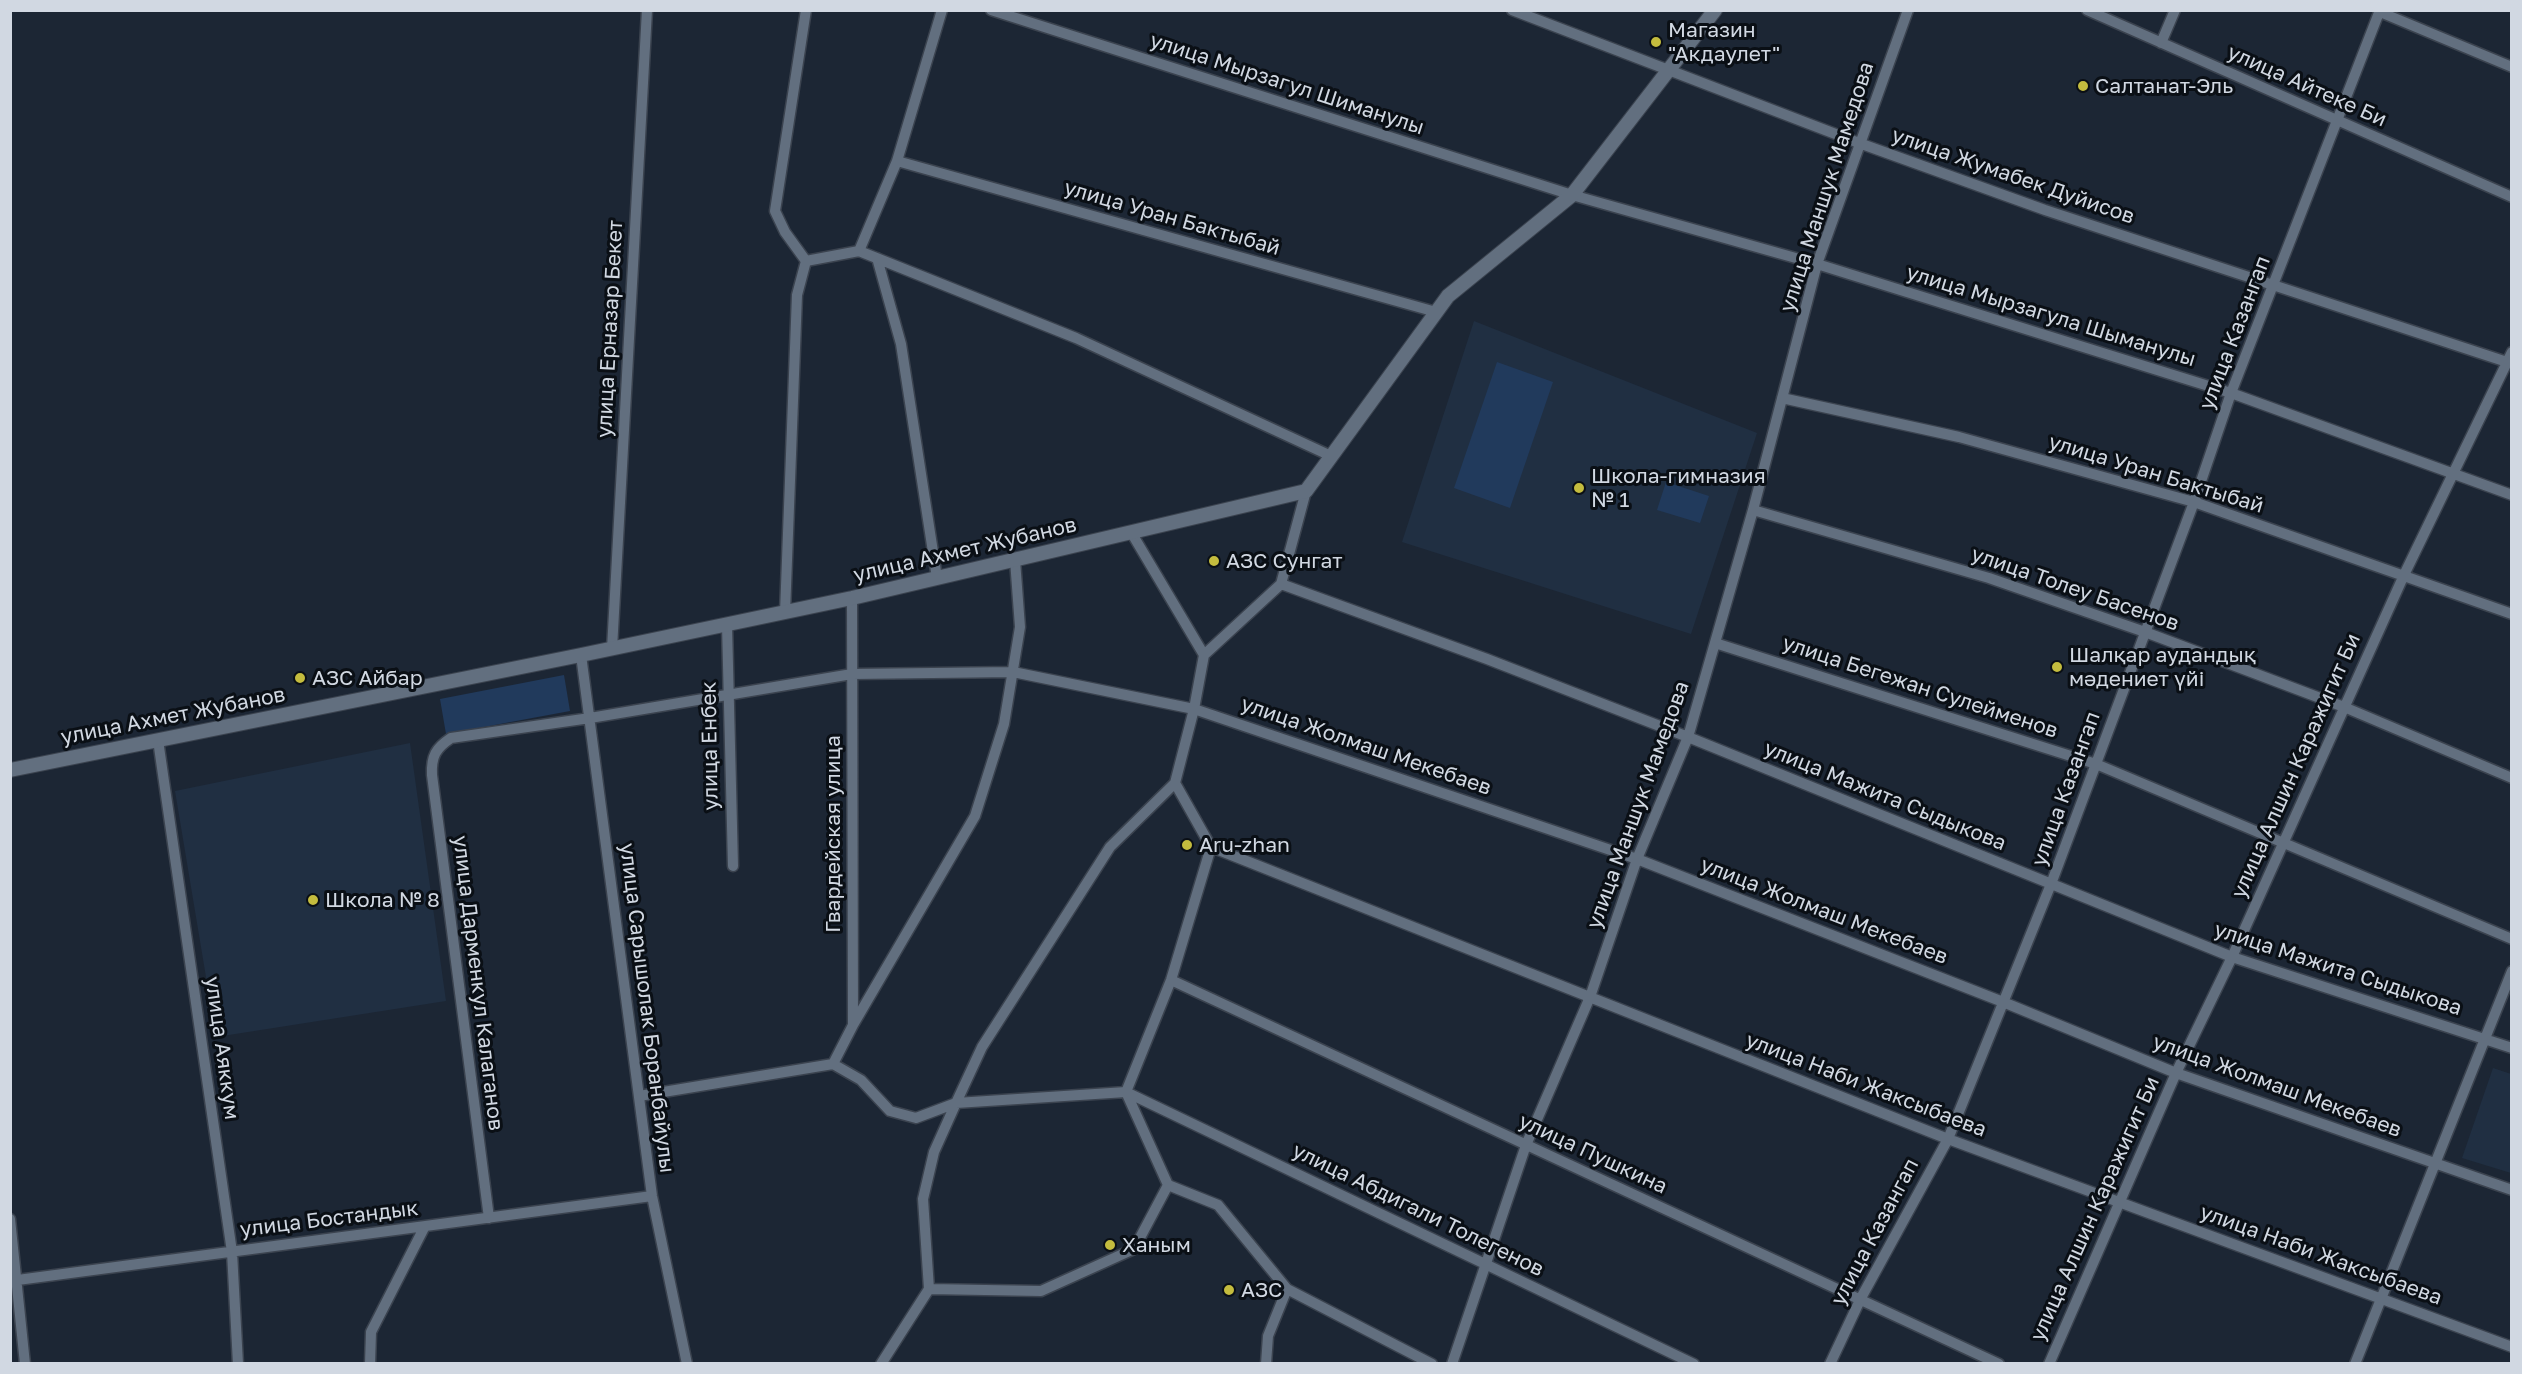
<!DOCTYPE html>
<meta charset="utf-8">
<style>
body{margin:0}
#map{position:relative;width:2522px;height:1374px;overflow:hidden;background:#1c2634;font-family:"Golos Text",sans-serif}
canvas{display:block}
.frame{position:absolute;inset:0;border:12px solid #d1d8e2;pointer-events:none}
</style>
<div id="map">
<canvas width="2522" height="1374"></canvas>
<div class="frame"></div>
</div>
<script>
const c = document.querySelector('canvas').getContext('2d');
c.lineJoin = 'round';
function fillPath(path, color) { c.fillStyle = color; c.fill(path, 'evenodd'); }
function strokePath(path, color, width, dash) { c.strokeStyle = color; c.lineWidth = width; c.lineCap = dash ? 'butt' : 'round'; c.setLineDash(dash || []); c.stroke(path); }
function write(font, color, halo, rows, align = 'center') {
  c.font = font + ' "Golos Text",sans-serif'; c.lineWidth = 6; c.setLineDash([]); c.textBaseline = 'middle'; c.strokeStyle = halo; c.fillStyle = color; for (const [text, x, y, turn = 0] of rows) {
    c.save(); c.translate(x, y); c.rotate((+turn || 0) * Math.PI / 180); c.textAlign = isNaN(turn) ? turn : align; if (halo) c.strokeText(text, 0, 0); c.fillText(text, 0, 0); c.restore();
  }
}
const built = new Path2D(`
 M1474,321L1757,433L1691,634L1402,542Z
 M410,743L446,1001L216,1037L175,791Z
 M2493,1068L2511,1074V1173L2462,1158Z`);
const green = new Path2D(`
 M1497,362L1553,382L1510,508L1454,488Z
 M1666,482L1709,496L1700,523L1657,510Z
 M564,675L570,711L446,734L440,699Z`);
const street = new Path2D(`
 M806,10L775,211L785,232L806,261
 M942,10L897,161L859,251L1076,338L1331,456
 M991,10L1572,195L1817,264L2231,393L2512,495
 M1512,10L1859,143L2045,210L2507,362
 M2087,10L2512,197
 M2380,12L2512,67
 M2161,43L2175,10
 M897,161L1436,312
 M877,258L901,344L937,578
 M1782,398L1959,437L2194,502L2512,614
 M1753,510L1989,578L2145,632L2344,707L2512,778
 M1281,584L1487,659L1688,737L2232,957L2512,1048
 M785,613L797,295L806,261L859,251
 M727,625L733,866
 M1715,643L2096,764L2512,939
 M612,649L647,10
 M581,655L652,1196L687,1364
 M1204,655L1281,584L1306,491
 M158,740L232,1252L238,1364
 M1175,783L1211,847L1171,980L1126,1092L1168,1185L1218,1205L1287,1289L1268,1336L1266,1364
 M1211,847L1948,1139L2512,1347
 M1171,980L1999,1364
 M853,1025L975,816L1004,724L1020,627L1015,560
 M833,1064L853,1025L852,598
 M639,1096L833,1064L861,1080L890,1111L916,1118L956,1103L1126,1092L1694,1364
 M489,1218L432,775C431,756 436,748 451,738L590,718L852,674L1013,672L1194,709L1637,859L2003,1002L2176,1073L2512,1190
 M10,1219L25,1364
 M10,1281L652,1196
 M929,1289L1041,1291L1134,1249L1168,1185
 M1287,1289L1432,1364
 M370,1364L371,1332L425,1226
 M881,1364L929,1289L923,1199L934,1152L956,1103L982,1047L1110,847L1175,783L1194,709L1204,655L1131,532
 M1452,1364L1526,1145L1590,997L1637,859L1688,737L1753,510L1817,264L1908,10
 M1830,1364L1861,1298L1948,1139L2051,884L2194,502L2231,393L2380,10
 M2049,1364L2176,1073L2232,957L2404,575L2512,352
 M2355,1364L2512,971`);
const secondary = new Path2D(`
 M10,770L581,655L852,598L1306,491L1448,296L1572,195L1715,10`);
const markers = [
 [1656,42,6,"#c4bc3e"],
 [2083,86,6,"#c4bc3e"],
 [1579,488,6,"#c4bc3e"],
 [1214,561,6,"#c4bc3e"],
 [2057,667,6,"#c4bc3e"],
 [300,678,6,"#c4bc3e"],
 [1187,845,6,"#c4bc3e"],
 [313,900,6,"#c4bc3e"],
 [1110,1245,6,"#c4bc3e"],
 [1229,1290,6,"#c4bc3e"]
];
const poiNames = [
 ["Магазин",1668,30],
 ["\"Акдаулет\"",1668,54],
 ["Салтанат-Эль",2095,86],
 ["Школа-гимназия",1591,476],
 ["№ 1",1591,500],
 ["АЗС Сунгат",1226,561],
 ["Шалқар аудандық",2069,655],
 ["мәдениет үйі",2069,679],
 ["АЗС Айбар",312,678],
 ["Aru-zhan",1199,845],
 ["Школа № 8",325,900],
 ["Ханым",1122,1245],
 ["АЗС",1241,1290]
];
const streetNames = [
 ["улица Мырзагул Шиманулы",1287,84,18],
 ["улица Айтеке Би",2307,86,24],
 ["улица Жумабек Дуйисов",2013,176,19],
 ["улица Маншук Мамедова",1827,187,-72],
 ["улица Уран Бактыбай",1172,218,16],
 ["улица Мырзагула Шыманулы",2051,316,17],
 ["улица Ерназар Бекет",610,329,-87],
 ["улица Казангап",2235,333,-69],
 ["улица Уран Бактыбай",2156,474,17],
 ["улица Ахмет Жубанов",965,550,-13],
 ["улица Толеу Басенов",2075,589,19],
 ["улица Бегежан Сулейменов",1920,687,18],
 ["улица Ахмет Жубанов",173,716,-11],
 ["улица Енбек",710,746,-91],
 ["улица Жолмаш Мекебаев",1366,746,19],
 ["улица Алшин Каражигит Би",2296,766,-66],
 ["улица Казангап",2066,789,-70],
 ["улица Мажита Сыдыкова",1885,796,22],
 ["улица Маншук Мамедова",1638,805,-70],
 ["Гвардейская улица",833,834,-90],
 ["улица Жолмаш Мекебаев",1824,911,21],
 ["улица Мажита Сыдыкова",2338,969,18],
 ["улица Дарменкул Калаганов",478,983,83],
 ["улица Сарышолак Боранбайулы",647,1008,83],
 ["улица Аяккум",222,1048,82],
 ["улица Наби Жаксыбаева",1866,1085,21],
 ["улица Жолмаш Мекебаев",2277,1086,20],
 ["улица Пушкина",1593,1154,25],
 ["улица Алшин Каражигит Би",2095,1209,-66],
 ["улица Абдигали Толегенов",1418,1210,26],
 ["улица Бостандык",329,1219,-7],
 ["улица Казангап",1875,1232,-62],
 ["улица Наби Жаксыбаева",2321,1255,20]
];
fillPath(built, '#202f42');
fillPath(green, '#213a5c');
strokePath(street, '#3b434f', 13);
strokePath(secondary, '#3b434f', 16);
strokePath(street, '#626f7f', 10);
strokePath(secondary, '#626f7f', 14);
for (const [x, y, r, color] of markers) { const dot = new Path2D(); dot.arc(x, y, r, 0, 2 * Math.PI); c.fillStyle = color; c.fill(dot); strokePath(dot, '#0a0f15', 2); }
write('21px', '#d1d8e2', '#0a0f15', poiNames, 'left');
write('21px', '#d1d8e2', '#0a0f15', streetNames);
</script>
